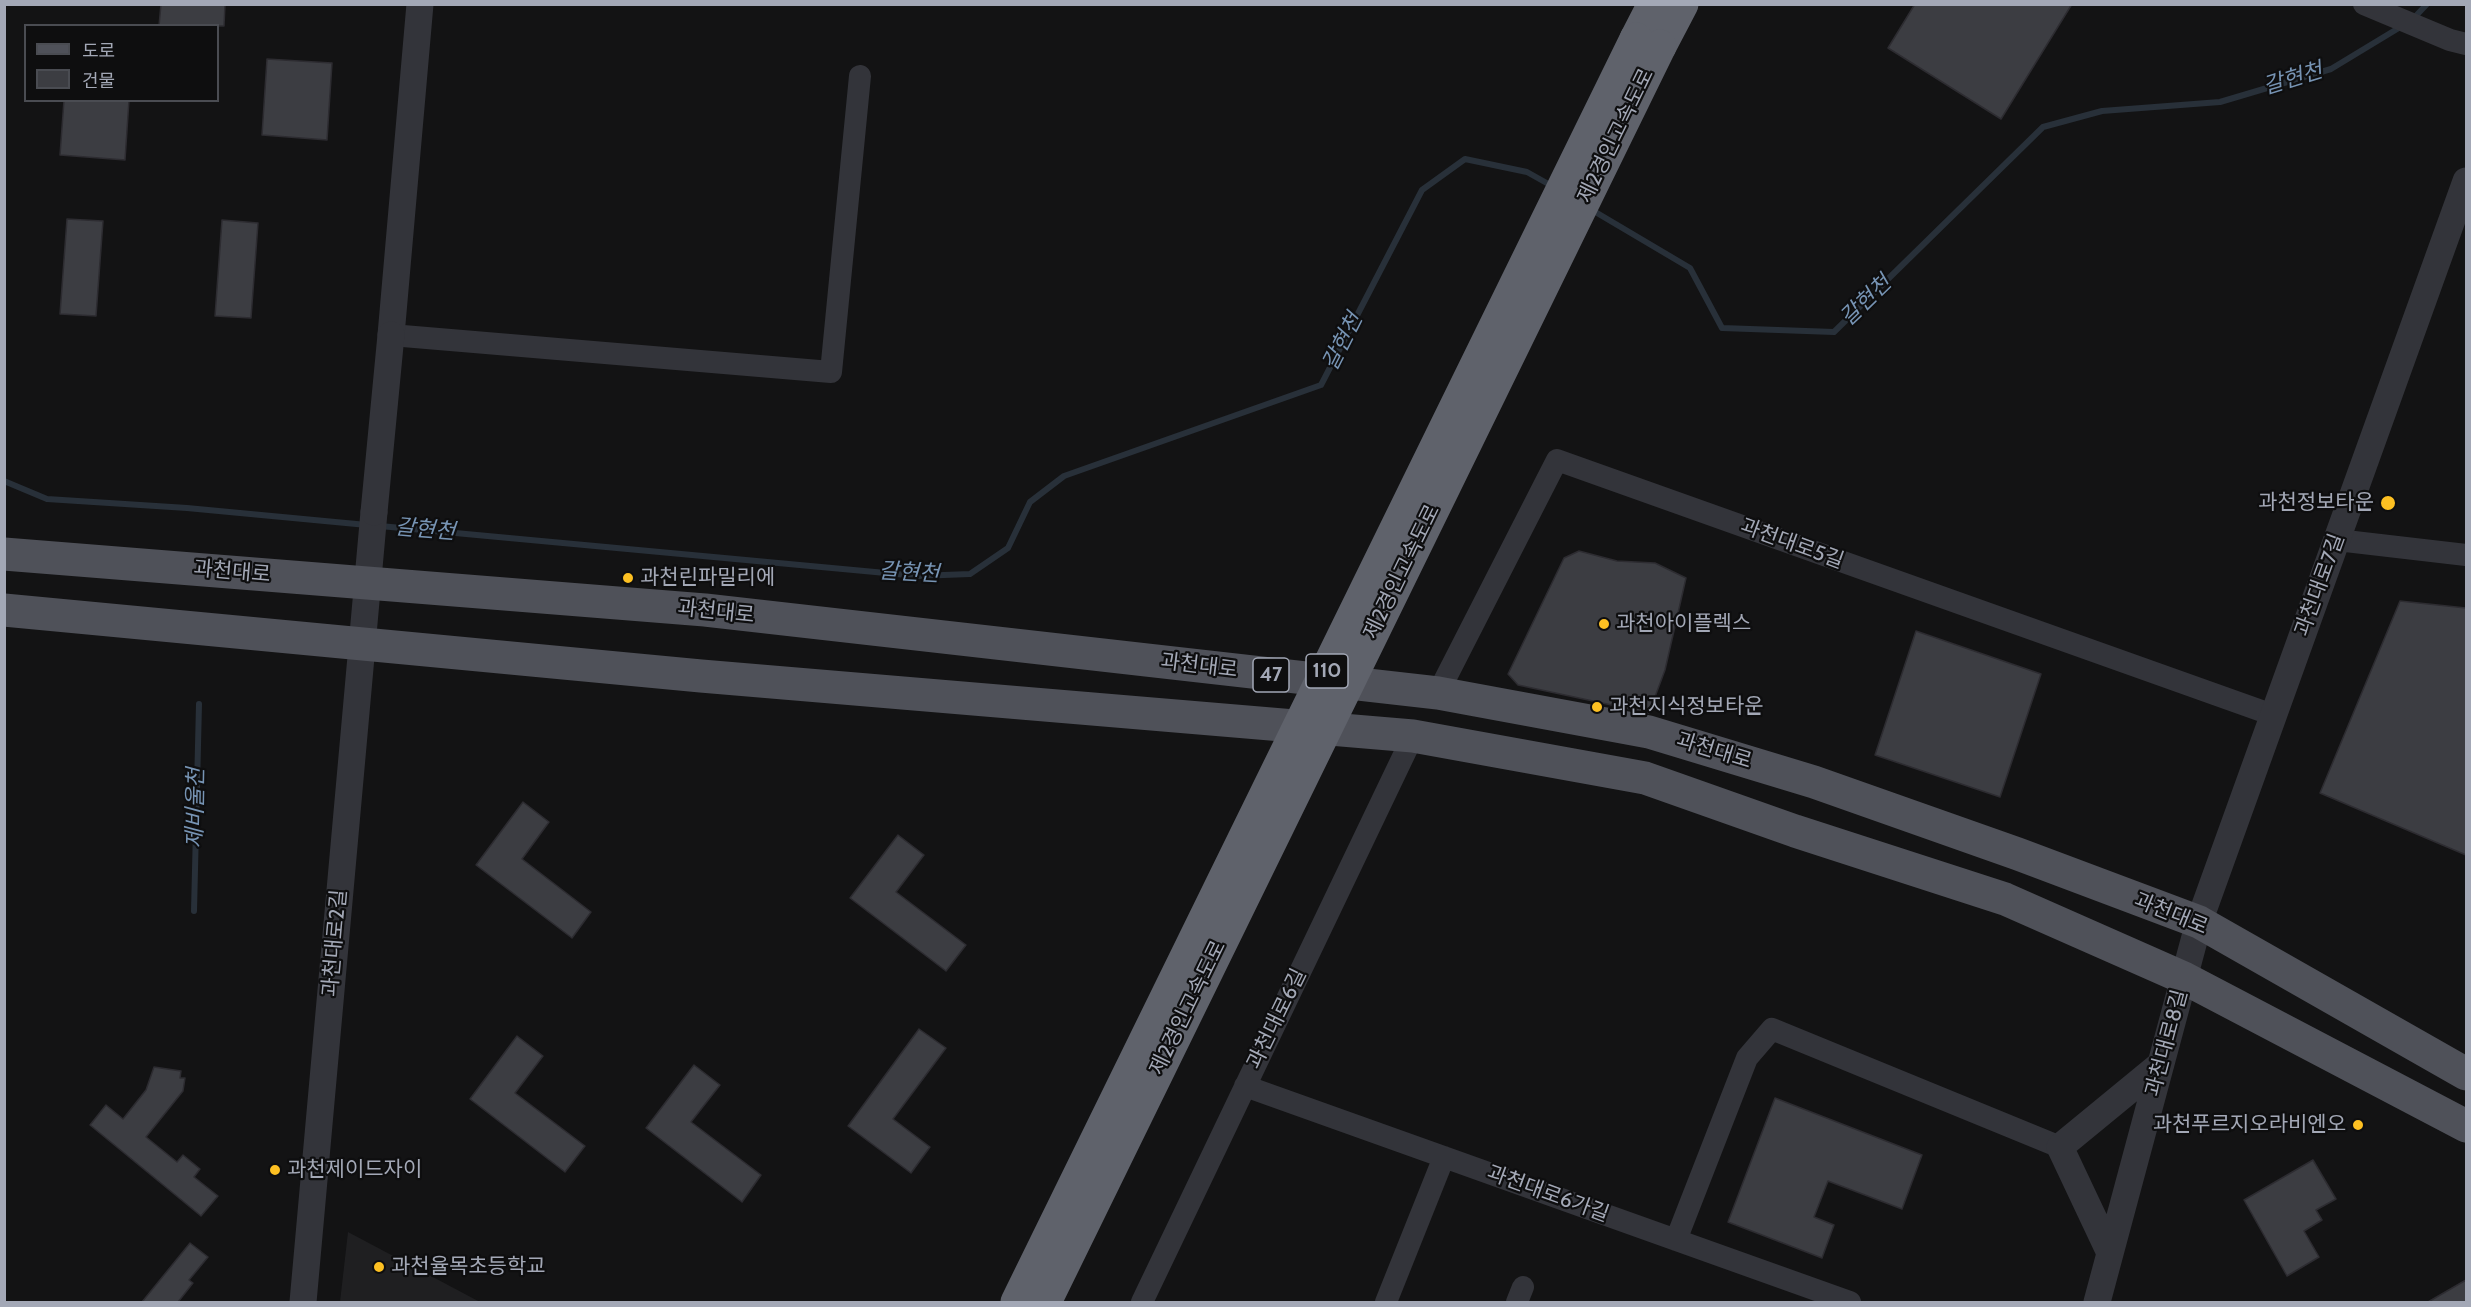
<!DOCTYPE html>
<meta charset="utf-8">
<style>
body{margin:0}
#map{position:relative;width:2471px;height:1307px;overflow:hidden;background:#131314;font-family:Cabin,"Noto Sans KR",sans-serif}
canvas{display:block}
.frame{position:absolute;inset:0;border:6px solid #a3a8b6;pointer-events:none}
.legend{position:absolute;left:24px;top:24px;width:195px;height:78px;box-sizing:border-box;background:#0e0e0f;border:2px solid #4a4c52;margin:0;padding:8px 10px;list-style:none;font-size:18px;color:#a3a8b6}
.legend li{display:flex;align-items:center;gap:12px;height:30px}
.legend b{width:30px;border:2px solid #4a4c52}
</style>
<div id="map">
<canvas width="2471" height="1307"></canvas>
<div class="frame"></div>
<ul class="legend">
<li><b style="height:8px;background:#4f5159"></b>도로</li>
<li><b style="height:16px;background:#3c3d42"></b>건물</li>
</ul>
</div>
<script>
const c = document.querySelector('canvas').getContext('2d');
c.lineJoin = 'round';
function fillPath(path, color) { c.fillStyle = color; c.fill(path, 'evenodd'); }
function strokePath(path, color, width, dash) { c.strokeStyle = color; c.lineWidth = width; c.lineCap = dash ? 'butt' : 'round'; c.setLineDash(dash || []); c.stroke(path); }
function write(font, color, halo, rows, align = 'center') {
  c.font = font + ' Cabin,"Noto Sans KR",sans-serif'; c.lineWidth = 4.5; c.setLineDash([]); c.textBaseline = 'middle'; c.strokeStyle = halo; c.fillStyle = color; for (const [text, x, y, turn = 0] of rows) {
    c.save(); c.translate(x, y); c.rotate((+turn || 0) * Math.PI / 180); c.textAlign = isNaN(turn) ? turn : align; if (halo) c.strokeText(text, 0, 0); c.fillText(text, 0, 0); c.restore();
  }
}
const built = new Path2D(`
 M348,1232L480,1302H340Z`);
const stream = new Path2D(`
 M2413,19L2427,4
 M1592,210L1690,268L1722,328L1834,332L2043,127L2102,111L2220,102L2331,69L2402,26
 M4,481L47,499L187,508L367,525
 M380,526L918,576L970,574L1008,548L1030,502L1064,476L1321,385L1422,190L1465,159L1527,172L1552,186
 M194,911L199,704`);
const building = new Path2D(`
 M161,4H225L224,26H159Z
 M1915,4H2072L2001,119L1888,48Z
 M267,59L332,63L327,140L262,135Z
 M64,100H129L125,160L60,155Z
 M67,219L103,221L96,316L60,314Z
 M222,220L258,223L251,318L215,316Z
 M1579,551L1617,561L1655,563L1686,578L1665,670L1649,713L1518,685L1508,674L1564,558Z
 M2400,601L2466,608V855L2320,793Z
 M1916,631L2041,674L2000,797L1875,755Z
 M523,802L549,822L522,859L591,912L572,938L476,865Z
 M898,835L924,855L896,892L966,945L946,971L850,898Z
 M919,1029L946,1048L893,1119L930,1147L911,1173L848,1126Z
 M517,1036L543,1056L515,1093L585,1146L565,1172L470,1099Z
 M694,1065L720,1085L691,1122L761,1175L742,1202L646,1128Z
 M154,1067L181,1071L180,1078H185L183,1091L146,1137L177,1162L183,1155L200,1169L194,1177L218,1196L201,1216L90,1125L106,1105L123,1119L146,1090Z
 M1775,1098L1922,1155L1902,1209L1828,1181L1814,1217L1834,1225L1822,1258L1728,1222Z
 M2313,1160L2336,1199L2316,1210L2322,1220L2304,1231L2319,1257L2287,1276L2244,1200Z
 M190,1243L208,1257L189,1280L193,1283L178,1302H142Z
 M2466,1280V1302H2428Z`);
const minor = new Path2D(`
 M2364,4L2450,40L2466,44
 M391,335L831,372L860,76
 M2337,540L2466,555
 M1438,693L1557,460L2273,715
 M1245,1086L1850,1302
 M1676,1240L1747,1058L1772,1029L2060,1147
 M1142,1302L1413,736
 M1386,1302L1444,1157
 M1517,1302L1523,1287`);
const tertiary = new Path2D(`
 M391,335L420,4
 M2110,1253L2060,1147L2161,1064
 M303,1302L374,512
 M2097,1302L2199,922L2466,181`);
const primary = new Path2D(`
 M4,554L705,610L1438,693L1649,732L1814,782L2018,854L2199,922L2466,1074
 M4,610L701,676L1413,736L1645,778L1795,831L2005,899L2184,978L2466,1126`);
const motorway = new Path2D(`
 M1636,39L1654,4
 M1660,46L1682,4`);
const tertiaryBridge = new Path2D(`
 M374,512L391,335`);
const motorwayBridge = new Path2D(`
 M1017,1302L1636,39
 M1045,1302L1660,46`);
const markers = [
 [2388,503,8,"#fdc022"],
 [628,578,6,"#fdc022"],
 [1604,624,6,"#fdc022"],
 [1597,707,6,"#fdc022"],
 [2358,1125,6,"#fdc022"],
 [275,1170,6,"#fdc022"],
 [379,1267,6,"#fdc022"]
];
const shields = [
 [1327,671,42],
 [1271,675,36]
];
const shieldNames = [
 ["110",1327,671],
 ["47",1271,675]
];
const streetNames = [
 ["제2경인고속도로",1616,136,-64],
 ["과천대로5길",1792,544,20],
 ["과천대로",232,572,5],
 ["제2경인고속도로",1402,572,-64],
 ["과천대로7길",2320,585,-70],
 ["과천대로",716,612,6],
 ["과천대로",1199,666,7],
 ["과천대로",1714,751,17],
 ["과천대로",2171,914,22],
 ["과천대로2길",335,943,-85],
 ["제2경인고속도로",1188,1008,-64],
 ["과천대로6길",1277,1019,-64],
 ["과천대로8길",2167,1043,-75],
 ["과천대로6가길",1548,1194,20]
];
const poiNames = [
 ["과천정보타운",2374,503,"right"],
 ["과천린파밀리에",640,578],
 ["과천아이플렉스",1616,624],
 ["과천지식정보타운",1609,707],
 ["과천푸르지오라비엔오",2346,1125,"right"],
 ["과천제이드자이",287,1170],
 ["과천율목초등학교",391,1267]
];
const waterNames = [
 ["갈현천",2293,79,-17],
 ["갈현천",1866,301,-44],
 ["갈현천",1343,342,-63],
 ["갈현천",425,530,5],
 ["갈현천",909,573,3],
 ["제비울천",196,808,-89]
];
fillPath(built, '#1f1f21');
strokePath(stream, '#283039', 6);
fillPath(building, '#3c3d42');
strokePath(building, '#2d2c31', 1.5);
strokePath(minor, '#33343a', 22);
strokePath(tertiary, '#33343a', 27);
strokePath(primary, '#4f5159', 33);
strokePath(motorway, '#5f626b', 33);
strokePath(tertiaryBridge, '#33343a', 27);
strokePath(motorwayBridge, '#5f626b', 33);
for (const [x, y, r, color] of markers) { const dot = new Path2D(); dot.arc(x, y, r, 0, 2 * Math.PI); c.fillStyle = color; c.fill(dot); strokePath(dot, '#0e0e0f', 2); }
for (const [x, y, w] of shields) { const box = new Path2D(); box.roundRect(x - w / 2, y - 17, w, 34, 4.5); c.fillStyle = '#0e0e0f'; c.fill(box); strokePath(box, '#a3a8b6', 1.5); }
write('bold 20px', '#a3a8b6', null, shieldNames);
write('21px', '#a3a8b6', '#0e0e0f', streetNames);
write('21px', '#a3a8b6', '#0e0e0f', poiNames, 'left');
write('italic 22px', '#7794b4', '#0e0e0f', waterNames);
</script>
